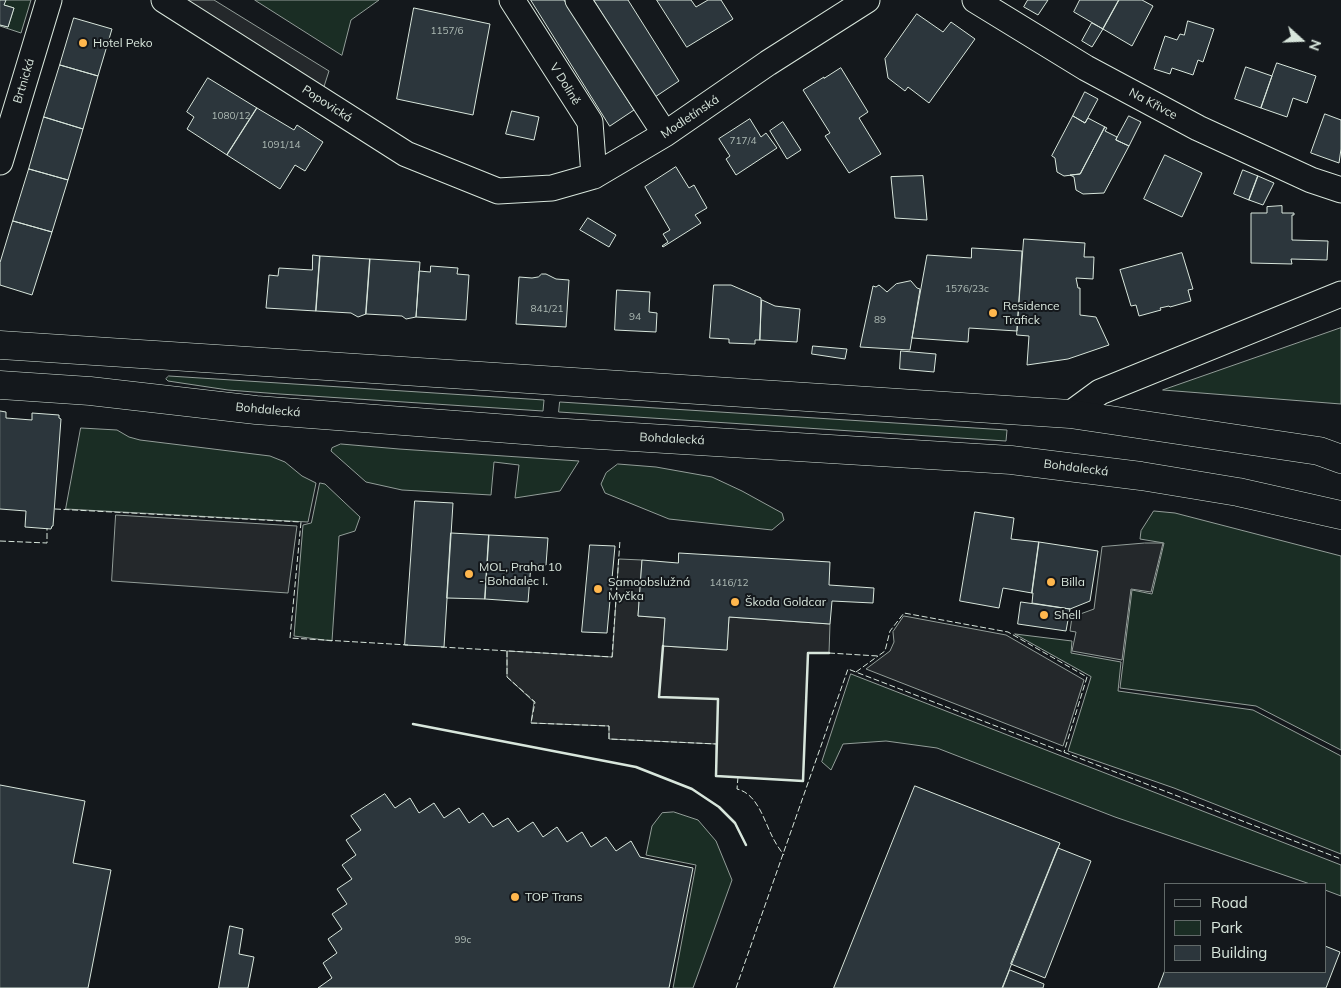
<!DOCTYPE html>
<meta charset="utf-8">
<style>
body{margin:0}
#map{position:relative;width:1341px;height:988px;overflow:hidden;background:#14181c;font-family:Mulish,sans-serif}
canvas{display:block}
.legend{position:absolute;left:1164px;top:883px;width:162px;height:90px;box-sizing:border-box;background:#14181c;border:1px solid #626a69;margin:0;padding:6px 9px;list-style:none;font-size:15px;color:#d8e6dc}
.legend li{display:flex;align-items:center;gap:10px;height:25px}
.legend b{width:25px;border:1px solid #626a69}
.north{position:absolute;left:1276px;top:15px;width:50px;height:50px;-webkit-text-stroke:4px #14181c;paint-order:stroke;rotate:110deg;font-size:14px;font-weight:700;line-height:20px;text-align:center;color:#d8e6dc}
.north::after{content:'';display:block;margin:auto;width:18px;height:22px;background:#d8e6dc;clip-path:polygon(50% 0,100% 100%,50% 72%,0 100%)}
</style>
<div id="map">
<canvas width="1341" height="988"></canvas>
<ul class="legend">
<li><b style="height:6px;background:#14181c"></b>Road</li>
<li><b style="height:14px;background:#1a2d24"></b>Park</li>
<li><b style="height:14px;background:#2c363c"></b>Building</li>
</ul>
<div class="north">N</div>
</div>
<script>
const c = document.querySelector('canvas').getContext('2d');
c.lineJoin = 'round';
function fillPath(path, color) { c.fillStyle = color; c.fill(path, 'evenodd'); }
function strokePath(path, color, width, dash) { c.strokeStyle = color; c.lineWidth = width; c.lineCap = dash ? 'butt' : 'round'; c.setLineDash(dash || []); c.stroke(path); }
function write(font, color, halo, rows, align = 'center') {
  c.font = font + ' Mulish,sans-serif'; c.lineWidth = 4; c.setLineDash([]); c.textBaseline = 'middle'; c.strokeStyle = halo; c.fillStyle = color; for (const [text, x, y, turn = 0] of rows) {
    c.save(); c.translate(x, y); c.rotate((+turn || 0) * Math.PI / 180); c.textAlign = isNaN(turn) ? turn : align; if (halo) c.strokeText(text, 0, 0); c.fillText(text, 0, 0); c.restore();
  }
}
const green = new Path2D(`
 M6,0H31L21,33L0,26V25L8,27L14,8L4,5Z
 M255,0H379L351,20L342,55Z
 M1341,328V404L1163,390Z
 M169,376L544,400L543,411L280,394L228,390L168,381L166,379Z
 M560,402L1007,430L1006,441L559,412Z
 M81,428L117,430L129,437L140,440L270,456L285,462L302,476L316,483L308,522L66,509Z
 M341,444L399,449L579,461L560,491L515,498L519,465L494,462L491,495L402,490L366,482L331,451L332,448Z
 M618,464L656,467L712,477L742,491L782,513L784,520L772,530L669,519L605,493L601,484L606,473Z
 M320,483L325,484L360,517L355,531L339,536L332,641L294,636L303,525L311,523Z
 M1154,511L1175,513L1341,556V750L1256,706L1120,688L1132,590L1152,594L1164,543L1140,539L1141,531Z
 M1015,634L1072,641L1071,653L1121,662L1118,691L1253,710L1341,756V854L1174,788L1068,751L1091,677Z
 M851,674L1341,865V896L1325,890V884H1310L1115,817L937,748L886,741L843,744L831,770L822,762Z
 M674,812L698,820L716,841L732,880L693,988H673L696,865L646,855L652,826L662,813Z`);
const parking = new Path2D(`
 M164,0H214L329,71L320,99Z
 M116,515L297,526L288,593L112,581Z
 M1145,543H1163L1151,592L1131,589L1122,660L1072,651L1076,632L1070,631L1072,617L1094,609L1102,547Z
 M619,559L642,560L638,616L665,618L663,646L727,650L729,617L830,624L829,653H808L803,781L716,776V744L609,739V726L531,723L534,702L507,677V651L612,657Z
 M904,616L1006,635L1084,680L1063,746L866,669L890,651L894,642L893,632Z`);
const building = new Path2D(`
 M0,0H6L4,5L14,8L8,27L0,25Z
 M531,0H564L634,110L610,126Z
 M594,0H628L679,81L655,97Z
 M657,0H691L696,7L708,0H721L733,19L687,47Z
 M1028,0H1048L1038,15L1024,7Z
 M1080,0H1119L1103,29L1074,12Z
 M1119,0H1142L1153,6L1132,46L1103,29Z
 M414,8L490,24L473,115L397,99Z
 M917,14L943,32L951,22L975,39L929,103L908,87L905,91L888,78L885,59Z
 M74,18L112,29L98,76L60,65Z
 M1188,21L1214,29L1203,62L1198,60L1193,75L1172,68L1170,74L1154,69L1165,36L1177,40L1180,34L1184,35Z
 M1092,23L1103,29L1092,47L1082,41Z
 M1277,63L1316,76L1307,103L1293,98L1287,117L1261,108Z
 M60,65L98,76L83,129L44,117Z
 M1246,67L1272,76L1261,108L1235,99Z
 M841,68L868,112L859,118L881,154L849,173L825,136L830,133L803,90L824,77V78Z
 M208,78L257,108L227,155L187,129L194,117L187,112Z
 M1085,92L1098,99L1085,123L1073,116Z
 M257,108L294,130L297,125L323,142L305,171L295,165L280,189L227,155Z
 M512,111L539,117L534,140L506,134Z
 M1325,114L1341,120V149L1339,163L1311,153Z
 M1073,116L1085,123L1088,118L1105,127L1080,174L1064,176L1057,172L1055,158L1052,156Z
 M1129,116L1141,122L1129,146L1116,140Z
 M44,117L83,129L68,180L29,169Z
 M750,119L761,137L766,133L777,148L736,175L726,159L730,156L719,139Z
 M783,122L801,150L787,159L770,131Z
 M1105,127L1107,128L1105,131L1117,137L1116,140L1129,146L1104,193L1083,194L1076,190L1074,177L1070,175L1080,174Z
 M1165,155L1202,173L1182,217L1144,199Z
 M676,167L689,188L694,185L707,208L695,215L701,223L663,247L662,246L668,242L663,234L670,230L645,187Z
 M29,169L68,180L52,232L13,221Z
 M1243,170L1258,176L1249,200L1234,194Z
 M923,176L927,220L895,218L891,177Z
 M1258,176L1274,183L1263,205L1249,200Z
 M1282,206V213H1294V215H1292V240L1328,241L1327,260L1291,259L1292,264L1251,263V213H1267V207Z
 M588,218L616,235L609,247L580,230Z
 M13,221L52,232L32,295L0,285V263Z
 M1024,239L1085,243L1084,257H1094L1093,279L1076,278L1078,288H1080V315L1096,317L1109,345L1068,359L1027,365L1029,336L1017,335Z
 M972,248L1022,251L1017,331L969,328L968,342L912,338L927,255L971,258Z
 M1182,253L1193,289L1188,290L1191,301L1170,307L1169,306L1160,308L1161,310L1139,316L1136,305L1131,306L1120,270Z
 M313,255L320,256L316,311L266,308L269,275L278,276L279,268L312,270Z
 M320,256L370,259L366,314L358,317L351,313L316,311Z
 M370,259L420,262L416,317L406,319L402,316L366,314Z
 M431,266L458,268L457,274L469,275L466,320L416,317L419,271L430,272Z
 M542,274H546L556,279L569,280L566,327L516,324L519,277L532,278L538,277Z
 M911,281L917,288L920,289L910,350L860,347L873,286L876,287L879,285L887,292L896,284Z
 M714,285H731L761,298L760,340H755V344L729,343V339L710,338Z
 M617,290L650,292L649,312L657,313L656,332L615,330Z
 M762,300L775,306L800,309L797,342L760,340Z
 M813,346L847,349L845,359L812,354Z
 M901,351L936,354L934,372L900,369Z
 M0,411L6,412V418L32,420V413L59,415V418L61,419L53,526H52L51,529L25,527L26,511L0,509Z
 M415,501L453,503L444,647L405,645Z
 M975,512L1014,518L1011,539L1039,542L1032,593L1003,588L999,608L960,601Z
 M451,533L489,535L485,599L447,598Z
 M489,535L548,538L546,565L531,564L528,602L485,599Z
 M1039,542L1098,551L1090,601L1070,609L1032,603L1033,593H1032Z
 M590,545L615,546L607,633L582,632Z
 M679,553L830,562L829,585L874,588L873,603L832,601L830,624L729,617L727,650L663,646L665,618L638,616L642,560L678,563Z
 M1021,602L1070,609L1066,631L1018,624Z
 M0,785L85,801L73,863L111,870L88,988H0Z
 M915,786L1060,843L1002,988H834Z
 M385,794L395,808L410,798L419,813L434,803L444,818L459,808L469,823L483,813L493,827L508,818L518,832L533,822L543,837L557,827L567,842L582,832L591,847L606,837L616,851L631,841L640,857L693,868L669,988H318L332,978L323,963L337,953L328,939L342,929L332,914L347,904L337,889L352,879L342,865L356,855L346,840L361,830L351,816Z
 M1058,848L1091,861L1045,978L1011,964Z
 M230,926L243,929L239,954L254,957L248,988H219Z
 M1325,946L1340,952L1326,988H1158L1165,970V972H1325Z
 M1010,970L1044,984L1043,988H1003Z`);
const street = new Path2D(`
 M164,0L406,154L498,191L552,188L594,176L665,134L768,63L867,0
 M512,0L590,122L594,176
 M578,0L665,134
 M975,0L1086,68L1198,128L1311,180L1341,190
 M0,162L49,0
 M1070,414L1100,392L1341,294`);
const secondary = new Path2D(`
 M0,345L1070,414L1319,451L1341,459
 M0,385L90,391L256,410L550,432L1011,460L1141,476L1238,492L1341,515`);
const fence = new Path2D(`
 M55,509L301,522L290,638L408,645
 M0,541L47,543V528
 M441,647L612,657L620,540
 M507,651V677L535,702L531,723L609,726V739L717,744
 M829,653L878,656L885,651L890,631L904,613L1008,632L1087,677L1064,752
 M856,672L878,656
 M738,777L737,789C758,794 764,821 773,838C776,844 780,850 784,855
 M736,988L848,669L1341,859`);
const wall = new Path2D(`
 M663,646L659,697L718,699L716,776L803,781L808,653H829
 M413,724L636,767L692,789L719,807L735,823L746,845`);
const markers = [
 [83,43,5,"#ffb74d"],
 [993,313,5,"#ffb74d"],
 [469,574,5,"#ffb74d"],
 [1051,582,5,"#ffb74d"],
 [598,589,5,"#ffb74d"],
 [735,602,5,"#ffb74d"],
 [1044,615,5,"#ffb74d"],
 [515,897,5,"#ffb74d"]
];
const numberNames = [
 ["1157/6",447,31],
 ["1080/12",231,116],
 ["717/4",743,141],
 ["1091/14",281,145],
 ["1576/23c",967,289],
 ["841/21",547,309],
 ["94",635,317],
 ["89",880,320],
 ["1416/12",729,583],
 ["99c",463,940]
];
const poiNames = [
 ["Hotel Peko",93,43],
 ["Residence",1003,306],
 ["Trafick",1003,320],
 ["MOL, Praha 10",479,567],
 ["- Bohdalec I.",479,581],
 ["Samoobslužná",608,582],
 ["Myčka",608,596],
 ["Billa",1061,582],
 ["Škoda Goldcar",745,602],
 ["Shell",1054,615],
 ["TOP Trans",525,897]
];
const streetNames = [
 ["Brtnická",24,81,-73],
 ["V Dolině",565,84,58],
 ["Popovická",327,104,33],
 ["Na Křivce",1153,104,28],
 ["Modletínská",690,117,-34],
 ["Bohdalecká",268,410,5],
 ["Bohdalecká",672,439,3],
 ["Bohdalecká",1076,468,7]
];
fillPath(green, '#1a2d24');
strokePath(green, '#939e99', 1);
fillPath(parking, '#24282b');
strokePath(parking, '#939e99', 1);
fillPath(building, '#2c363c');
strokePath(building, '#d8e6dc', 1);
strokePath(street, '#d8e6dc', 27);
strokePath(secondary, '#d8e6dc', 29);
strokePath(street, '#14181c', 25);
strokePath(secondary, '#14181c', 28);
strokePath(fence, '#d8e6dc', 1, [6, 2.5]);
strokePath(wall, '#d8e6dc', 2.5);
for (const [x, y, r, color] of markers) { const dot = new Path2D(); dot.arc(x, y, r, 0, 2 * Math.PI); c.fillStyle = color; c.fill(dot); strokePath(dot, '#14181c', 2); }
write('10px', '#adbab4', null, numberNames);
write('12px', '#d8e6dc', '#14181c', poiNames, 'left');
write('12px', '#d8e6dc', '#14181c', streetNames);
</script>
